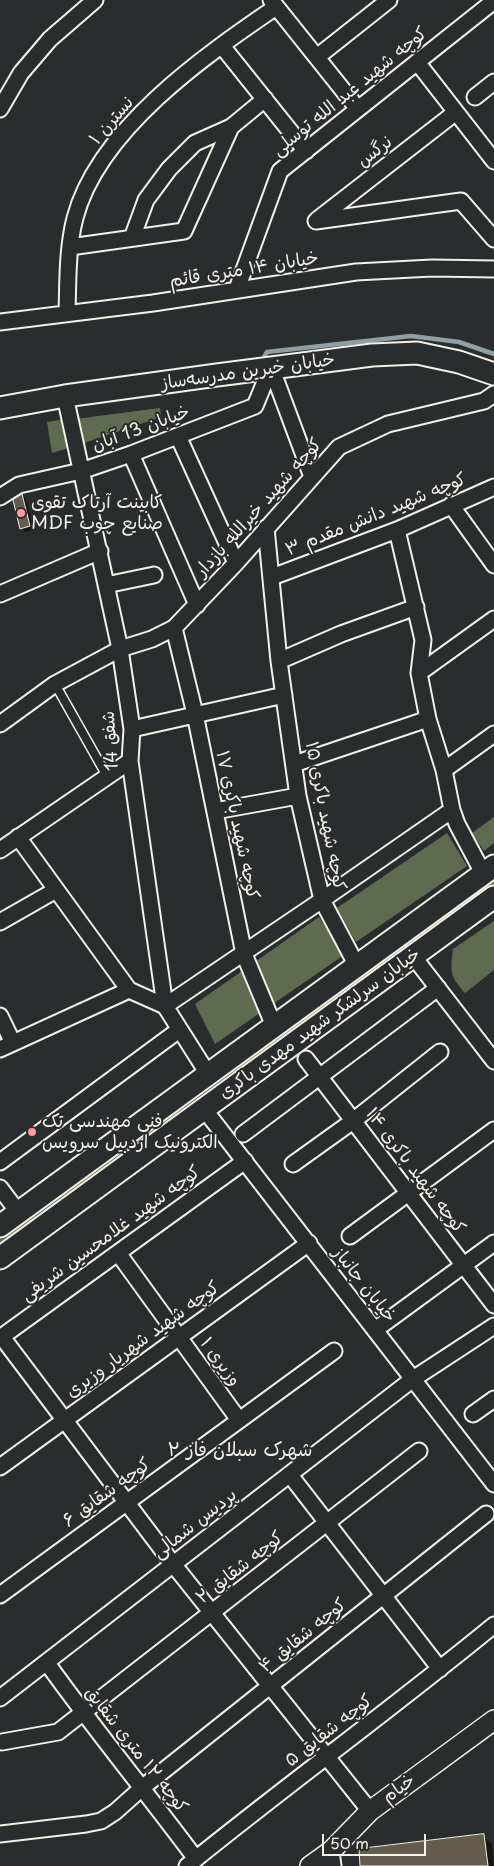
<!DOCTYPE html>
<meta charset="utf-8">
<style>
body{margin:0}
#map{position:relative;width:494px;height:1866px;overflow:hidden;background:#2a2d2e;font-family:"Playpen Sans",sans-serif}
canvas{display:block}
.scale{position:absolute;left:322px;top:1834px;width:104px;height:22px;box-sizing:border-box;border:2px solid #f4f1e8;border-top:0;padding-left:6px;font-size:15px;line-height:18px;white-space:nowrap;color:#f4f1e8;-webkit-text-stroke:4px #2a2d2e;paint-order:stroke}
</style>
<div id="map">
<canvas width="494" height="1866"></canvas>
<div class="scale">50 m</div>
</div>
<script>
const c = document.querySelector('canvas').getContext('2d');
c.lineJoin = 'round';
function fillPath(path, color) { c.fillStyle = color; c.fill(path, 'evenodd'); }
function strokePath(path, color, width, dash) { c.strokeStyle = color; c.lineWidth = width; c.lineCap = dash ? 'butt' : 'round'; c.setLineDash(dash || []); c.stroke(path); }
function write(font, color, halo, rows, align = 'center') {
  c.font = font + ' "Playpen Sans","Playpen Sans Arabic",sans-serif'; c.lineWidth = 4; c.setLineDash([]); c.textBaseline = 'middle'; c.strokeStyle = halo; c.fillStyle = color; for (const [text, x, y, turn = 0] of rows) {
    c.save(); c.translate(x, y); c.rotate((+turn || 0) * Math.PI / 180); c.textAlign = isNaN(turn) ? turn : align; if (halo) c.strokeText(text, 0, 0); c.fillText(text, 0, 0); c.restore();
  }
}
const green = new Path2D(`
 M160,408L161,417L81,444L75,419Z
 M66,419L72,447L52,453L47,422Z
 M494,817V843L484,851L472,833Z
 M447,833L467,866L356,942L337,908Z
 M494,879V888L234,1075L232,1071L235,1066Z
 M319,917L344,955L215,1044L195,1004Z
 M494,921V970L465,993C450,976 450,972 453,949Z
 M183,1106L188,1111L0,1248V1237L177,1108Z`);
const shadow = new Path2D(`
 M22,496L26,499L34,530L25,532L21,528Z
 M483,1836L492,1844L494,1866H362Z`);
const stream = new Path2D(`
 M264,357L267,352L411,336L459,342L494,354`);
const building = new Path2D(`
 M22,494L30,526L20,529L13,500Z
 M484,1834L488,1866H360L359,1849Z`);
const service = new Path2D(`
 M55,684L107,776`);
const minor = new Path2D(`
 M271,0L358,109
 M222,46L306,151
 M317,57L389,0
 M417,62L494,161
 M475,97L494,82
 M0,109L21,73L50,39L95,0
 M317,220L456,112
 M316,221L461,201L494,239
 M132,238L146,200L169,169L195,143L231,127
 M70,247L184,231L231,127L265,99
 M237,289L280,171L494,1
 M67,313C68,282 67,249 75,218C98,130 204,56 276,7
 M0,322L153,303L356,272L432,268L494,269
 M271,367L312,477
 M65,396L120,649L132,729L130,761L165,1006L208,1074
 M178,436L236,563
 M131,454L197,605
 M0,497L19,485L81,471L131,454L255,406L271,367
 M451,505L494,565
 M266,528L279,661L298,796L322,900L357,966
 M397,530L423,640L419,673L428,719L444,770L452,810L457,824L483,873
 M272,577L397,530L494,487
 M106,585L154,575
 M0,594L100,551
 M174,628L195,714L244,954L274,1026
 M279,661L341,634L416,607
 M419,673L494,619
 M0,724L55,684L120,649L152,639L174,628L236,563L339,447L388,424L484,401L494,394
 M132,729L284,695
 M294,764L428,719
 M444,770L494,734
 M215,811L298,796
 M18,837L129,990
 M0,850L130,761
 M0,922L56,890
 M413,956L494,1061
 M0,1016L13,1043
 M0,1049L129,990L165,1006L322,900L452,810
 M306,1059L494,1305
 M204,1109L494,1484
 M243,1134L438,988
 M0,1162L179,1030
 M293,1164L353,1121L440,1052
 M0,1188L18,1212
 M350,1236L494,1130
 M118,1253L239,1420
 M375,1330L494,1243
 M2,1337L173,1564L370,1811
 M0,1338L245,1161
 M473,1414L494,1399
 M0,1467L309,1243
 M290,1475L440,1669
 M0,1595L334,1351
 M47,1663C95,1730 147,1793 196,1859
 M0,1698L413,1379L494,1326
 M2,1742L58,1732L419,1451
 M0,1834L86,1824L101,1821L115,1812L143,1787L486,1514
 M331,1851L333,1866
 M187,1866C288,1784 393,1708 494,1625`);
const tertiary = new Path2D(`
 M310,1866L331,1851L370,1811L494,1720`);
const secondary = new Path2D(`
 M0,408L65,396L217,375L372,355L417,353L459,362L494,374
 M0,1226L494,866
 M0,1258L494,897`);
const markers = [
 [21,513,5,"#ff9aa2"],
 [32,1132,5,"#ff9aa2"]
];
const streetNames = [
 ["کوچه شهید عبد الله توسلی",350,92,-39],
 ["نسترن ۱",112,121,-49],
 ["نرگس",375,152,-38],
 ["خیابان ۱۴ متری قائم",244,270,-9],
 ["خیابان خیرین مدرسه‌ساز",248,372,-8],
 ["خیابان 13 آبان",141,429,-20],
 ["کوچه شهید خیرالله بازدار",259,508,-48],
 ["کوچه شهید دانش مقدم ۳",376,515,-22],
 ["شفق 14",111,741,-94],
 ["کوچه شهید باکری ۱۵",325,816,79],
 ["کوچه شهید باکری ۱۷",237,825,78],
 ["خیابان سرلشکر شهید مهدی باکری",320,1024,-36],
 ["کوچه شهید باکری ۱۴",415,1171,53],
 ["کوچه شهید غلامحسین شریفی",111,1234,-36],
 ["خیابان جانباز",364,1285,52],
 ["کوچه شهید شهریار وزیری",143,1340,-36],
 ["وزیری ۱",220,1362,54],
 ["کوچه شقایق ۶",107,1493,-36],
 ["پردیس شمالی",195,1524,-38],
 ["کوچه شقایق ۲",240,1568,-38],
 ["کوچه شقایق ۴",303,1636,-39],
 ["کوچه شقایق ۵",329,1731,-38],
 ["کوچه ۱۲ متری شقایق",136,1750,52],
 ["خیام",399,1789,-36]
];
const poiNames = [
 ["کابینت آرتاک تقوی",31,503],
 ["MDF صنایع چوب",31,524],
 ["فنی مهندسی تک",42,1122],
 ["الکترونیک اردبیل سرویس",42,1143]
];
const neighbourhoodNames = [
 ["شهرک سبلان فاز ۲",240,1451]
];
fillPath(green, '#5f6a50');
fillPath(shadow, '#0007');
strokePath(stream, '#909fa2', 4.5);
fillPath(building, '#635c4c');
strokePath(building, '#f4f1e8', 1);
strokePath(service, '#f4f1e8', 11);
strokePath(minor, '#f4f1e8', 19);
strokePath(tertiary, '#f4f1e8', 22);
strokePath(secondary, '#f4f1e8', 25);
strokePath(service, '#2a2d2e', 8);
strokePath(minor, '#2a2d2e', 15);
strokePath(tertiary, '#2a2d2e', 19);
strokePath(secondary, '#2a2d2e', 21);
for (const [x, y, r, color] of markers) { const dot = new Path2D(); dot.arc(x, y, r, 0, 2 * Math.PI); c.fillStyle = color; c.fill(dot); strokePath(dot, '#2a2d2e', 2); }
write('18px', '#f4f1e8', '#2a2d2e', streetNames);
write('18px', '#f4f1e8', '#2a2d2e', poiNames, 'left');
write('19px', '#f4f1e8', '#2a2d2e', neighbourhoodNames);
</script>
